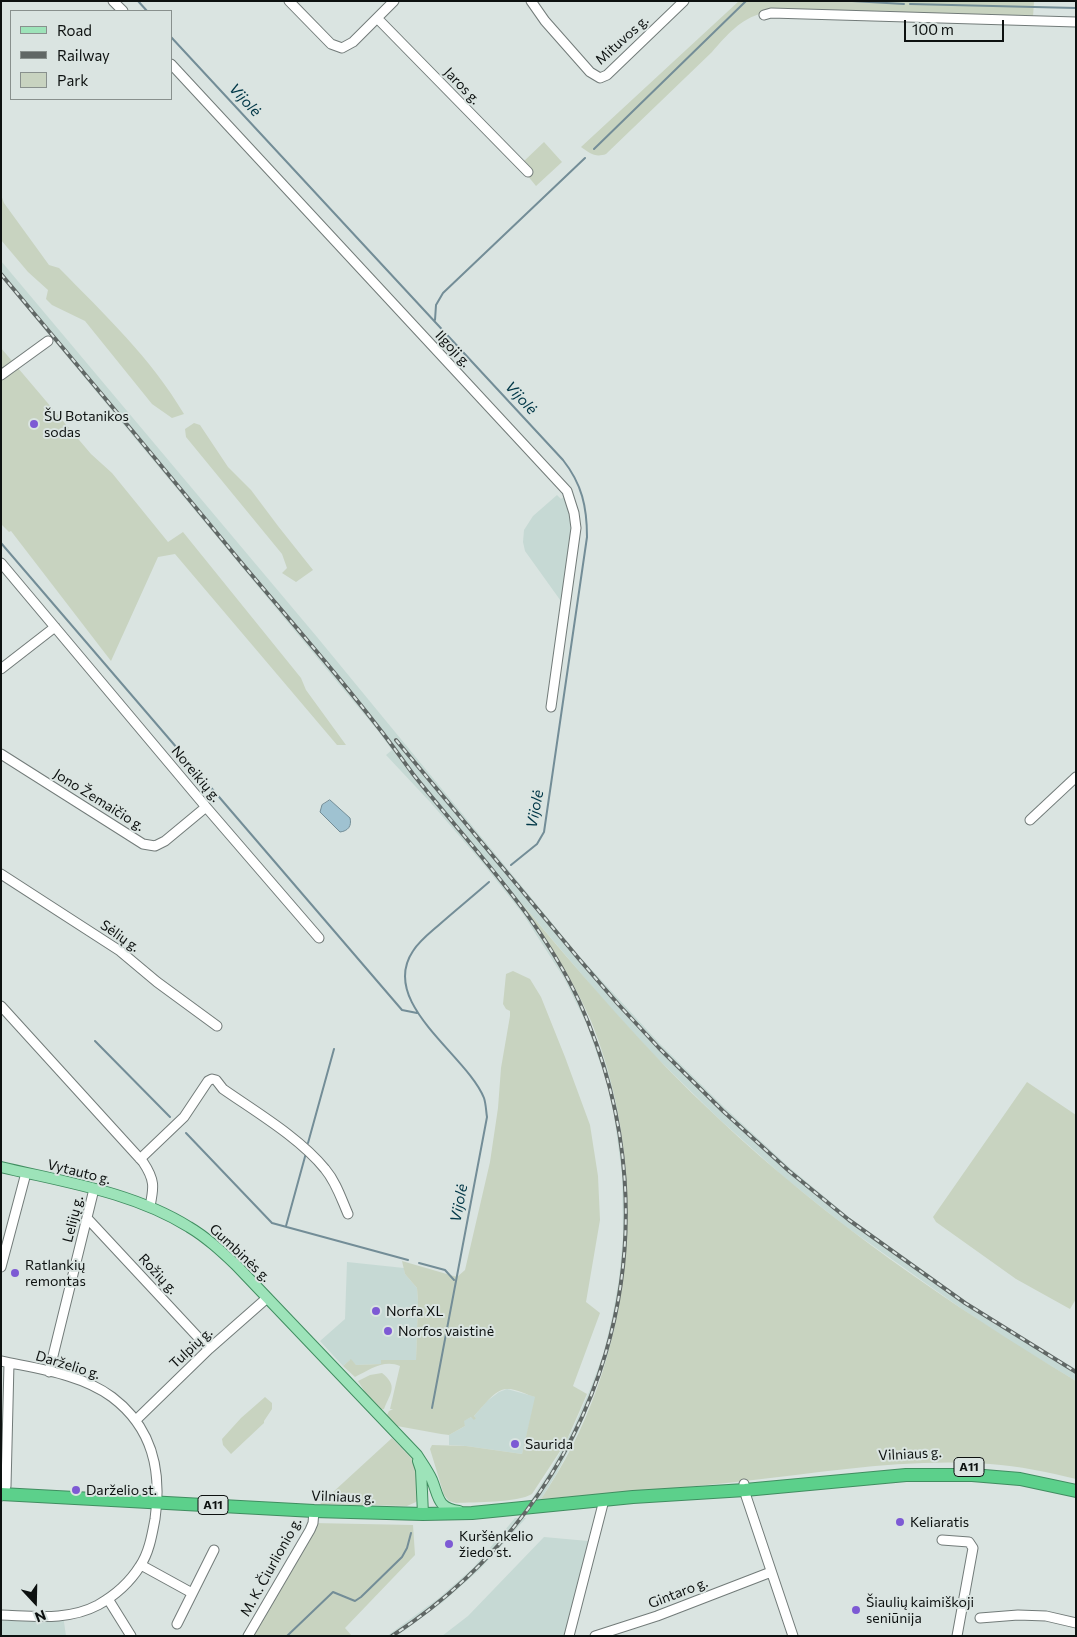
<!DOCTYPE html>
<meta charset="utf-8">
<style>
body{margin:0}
#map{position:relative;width:1077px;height:1637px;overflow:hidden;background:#dae4e1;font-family:Commissioner,sans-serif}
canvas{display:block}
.frame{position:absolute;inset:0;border:2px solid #0d1110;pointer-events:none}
.legend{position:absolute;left:10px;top:10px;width:162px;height:90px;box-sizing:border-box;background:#dae4e1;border:1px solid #88908d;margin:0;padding:6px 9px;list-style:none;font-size:15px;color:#0d1110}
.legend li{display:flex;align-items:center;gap:10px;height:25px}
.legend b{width:25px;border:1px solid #88908d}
.north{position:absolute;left:10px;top:1577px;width:50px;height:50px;-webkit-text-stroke:4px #dae4e1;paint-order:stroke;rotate:159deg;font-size:14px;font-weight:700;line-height:20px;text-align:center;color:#0d1110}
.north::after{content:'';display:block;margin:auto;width:18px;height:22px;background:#0d1110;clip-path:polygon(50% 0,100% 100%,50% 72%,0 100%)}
.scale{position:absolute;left:904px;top:20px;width:100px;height:22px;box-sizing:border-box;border:2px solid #0d1110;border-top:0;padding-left:6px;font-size:15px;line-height:18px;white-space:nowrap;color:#0d1110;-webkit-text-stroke:4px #dae4e1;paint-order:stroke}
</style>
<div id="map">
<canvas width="1077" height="1637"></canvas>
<div class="frame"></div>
<ul class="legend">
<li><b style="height:6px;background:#9de3b9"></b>Road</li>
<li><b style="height:6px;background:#606765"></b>Railway</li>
<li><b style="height:14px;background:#c8d3c0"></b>Park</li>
</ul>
<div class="north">N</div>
<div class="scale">100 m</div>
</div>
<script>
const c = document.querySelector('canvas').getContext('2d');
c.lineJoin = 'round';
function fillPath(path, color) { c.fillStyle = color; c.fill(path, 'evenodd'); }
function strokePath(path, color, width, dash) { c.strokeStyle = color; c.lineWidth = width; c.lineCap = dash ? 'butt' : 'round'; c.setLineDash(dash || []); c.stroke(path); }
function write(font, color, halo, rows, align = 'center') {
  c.font = font + ' Commissioner,sans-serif'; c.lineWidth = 4; c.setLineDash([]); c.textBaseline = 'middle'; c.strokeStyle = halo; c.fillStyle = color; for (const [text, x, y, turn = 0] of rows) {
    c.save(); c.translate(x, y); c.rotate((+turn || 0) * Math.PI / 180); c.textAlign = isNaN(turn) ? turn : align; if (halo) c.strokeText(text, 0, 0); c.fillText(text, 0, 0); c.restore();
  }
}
const built = new Path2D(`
 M1,261L317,637L580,957L661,1045L725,1108L790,1168L850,1218L966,1301L1013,1332L1076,1369V1381L1009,1341L962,1309L845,1226L785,1178L718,1118L654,1055L612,1010L523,905L567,974L579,995L601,1050L611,1081L618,1113L627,1173L628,1207V1237L623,1279L617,1318L608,1356L579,1430L557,1473L541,1499L531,1500L551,1469L573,1429L589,1392L603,1355L612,1318L619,1279L623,1237L622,1174L614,1115L607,1083L587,1025L564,978L523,914L485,866L431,803L386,755L392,750L378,731L1,277Z
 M557,495L561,499L566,495L573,518L563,604L525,551L523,542L524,530L533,516Z
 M347,1262L404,1268L405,1274L417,1288L418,1302L416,1360H381V1364L356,1365L350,1360L343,1366L320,1341L345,1319Z
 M507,1389L536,1397L522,1454L466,1446L449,1445V1435L465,1426L463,1421L471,1417L476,1418L474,1416L487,1401L499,1392Z
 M515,1518H526L494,1554L478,1571L443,1602L404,1631L397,1636H387L439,1598L473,1568Z
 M544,1537L588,1541L566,1636H442L468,1616Z
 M1,1615H63L66,1636H1Z`);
const green = new Path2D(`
 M739,1H1034L1033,17L763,13C740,19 727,35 712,52L606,154C595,158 590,153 581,147Z
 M544,142L562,162L536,186L527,175L523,162Z
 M1,195L4,203L49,265L59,268C104,314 151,358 184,414L172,418L152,404L85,321L52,305L46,299L48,290L28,272L1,240Z
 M1,348L91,454L112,473L168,542L183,532L301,678L306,690L346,745H337L175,554L158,557L111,661L11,531L9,532L1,524Z
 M194,423L200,425L228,467L251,490L278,526L313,570L296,582L282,573L287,568L282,554L186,437L185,429Z
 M517,898C581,974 645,1050 718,1118C826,1220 949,1304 1076,1381V1479C1048,1472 1019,1466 990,1464C908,1458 826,1472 745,1481C677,1489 609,1493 541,1499C635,1362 653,1175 591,1021C572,977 545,937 517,898Z
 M513,971L530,979L541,997L565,1057L590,1125L598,1176L600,1220L586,1302L600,1313L573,1386L587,1394L566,1442L532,1494C517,1503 475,1502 456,1503L449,1501L444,1495L430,1449L432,1445L466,1446L522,1454L535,1397C527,1395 517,1389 508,1389C495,1388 483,1407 474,1416L476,1418L474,1420L471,1417L464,1421L465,1426L449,1435L441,1434L397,1426L390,1420L387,1415L389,1411L393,1409H390L400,1366C384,1359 369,1370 355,1377L343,1366L351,1359L356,1365L381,1364V1360H416L418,1302L417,1288L405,1274L402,1261L457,1277L465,1270L490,1162L498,1108L501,1068L510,1016V1011L506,1009L503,1004L506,974Z
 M1027,1082L1076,1115V1299L1070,1309L1016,1279L936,1222L933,1217Z
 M382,1373C398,1386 391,1392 384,1409L380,1410L370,1400L358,1381L370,1375Z
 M265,1397L272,1403V1409L264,1421V1423L231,1454L223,1445L222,1439L241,1418Z
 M392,1438L415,1462L417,1470L418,1498L416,1502L407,1506L320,1504Z
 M313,1523L413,1525L415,1555L345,1628L352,1636H248Z`);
const water = new Path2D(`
 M330,800L350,818C352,826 348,831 340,832L320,812L322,805Z`);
const stream = new Path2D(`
 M138,1L147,11
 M852,1L904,4
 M910,4L1076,8
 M171,37L563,460C582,484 587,507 587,537L544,832L537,844L511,865
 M594,149L746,1
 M435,320L436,305L443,293L585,158
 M1,543L402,1010L417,1013
 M95,1041L170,1117
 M186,1133L272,1223L408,1260
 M308,1143L334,1049
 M286,1226L306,1153
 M419,1263L445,1270L454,1280
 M432,1408L487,1117C486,1111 486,1104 484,1098C467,1055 378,1003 413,951C420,940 431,932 440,924C456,910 473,896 489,882
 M287,1636L333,1592L355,1601L361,1597L402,1557L407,1548L411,1533`);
const minor = new Path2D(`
 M113,1L123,11
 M289,1L331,44L342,48L353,42L394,1
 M531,1L545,21L590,72L600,78L607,75L684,1
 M764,15L771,13L1076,22
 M377,18L528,172
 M171,64L567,491L574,513L576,528L551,707
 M1,375L48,341
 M1,563L206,807L319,938
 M1,669L55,627
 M1,754L143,844L155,846L165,841L206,807
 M1030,820L1076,777
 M1,874L120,951L157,982L217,1026
 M1,1006L143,1162C155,1180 154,1187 150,1206
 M140,1159L184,1117L208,1081L212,1079L216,1080L223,1089C256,1112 300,1138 325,1169C336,1182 341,1198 348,1214
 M87,1218L209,1349
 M1,1267L26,1173
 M1,1361C38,1369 81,1374 112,1397C153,1428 162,1471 155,1519C152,1535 149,1553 140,1566C130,1582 114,1596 98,1605C68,1621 34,1616 1,1615
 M49,1372L94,1189
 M136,1420L209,1349L267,1298
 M744,1484L746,1496L793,1636
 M1,1496L6,1486L9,1363
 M942,1540L969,1542L973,1548L957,1636
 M141,1565L192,1593
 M108,1599L131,1636
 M980,1618L1018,1615L1046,1616L1076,1623
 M177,1624L214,1550
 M248,1636L310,1530L313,1523L314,1511
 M569,1636L604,1500
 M595,1636L657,1616L771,1572`);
const major = new Path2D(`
 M1,1167C64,1182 133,1192 189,1227C206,1237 221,1251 236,1265L417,1455C422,1463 428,1471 432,1480C439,1497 437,1508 459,1511
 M418,1461L421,1470L423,1514`);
const highway = new Path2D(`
 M1,1494L314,1511L423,1514L472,1513L633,1497L745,1490L906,1475H972L1020,1479L1076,1491`);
const rail = new Path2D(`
 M1,274C81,369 161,465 240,561C286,616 334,670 378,727C390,742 401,758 413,774C471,847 539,915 579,1001C685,1234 606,1497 392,1636
 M396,740L579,959L618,1004L659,1048L723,1111L789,1171L849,1220L965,1303L1076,1372`);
const markers = [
 [34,424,5,"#7d5ad4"],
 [15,1273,5,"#7d5ad4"],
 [376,1311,5,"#7d5ad4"],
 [388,1331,5,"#7d5ad4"],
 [515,1444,5,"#7d5ad4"],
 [76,1490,5,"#7d5ad4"],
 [900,1522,5,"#7d5ad4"],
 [449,1544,5,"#7d5ad4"],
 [856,1610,5,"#7d5ad4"]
];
const shields = [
 [969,1467,30],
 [213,1505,30]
];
const shieldNames = [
 ["A11",969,1467],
 ["A11",213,1505]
];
const streetNames = [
 ["Mituvos g.",622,40,-42],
 ["Jaros g.",462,86,46],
 ["Ilgoji g.",453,349,47],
 ["Noreikių g.",196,774,50],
 ["Jono Žemaičio g.",99,800,32],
 ["Sėlių g.",120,936,35],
 ["Vytauto g.",79,1172,14],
 ["Lelijų g.",73,1219,-76],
 ["Gumbinės g.",240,1253,43],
 ["Rožių g.",158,1274,47],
 ["Tulpių g.",191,1348,-43],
 ["Darželio g.",68,1365,17],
 ["Vilniaus g.",910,1454,-3],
 ["Vilniaus g.",343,1497,2],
 ["M. K. Čiurlionio g.",271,1567,-61],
 ["Gintaro g.",678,1593,-21]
];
const poiNames = [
 ["ŠU Botanikos",44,416],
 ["sodas",44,432],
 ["Ratlankių",25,1265],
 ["remontas",25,1281],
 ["Norfa XL",386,1311],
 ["Norfos vaistinė",398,1331],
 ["Saurida",525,1444],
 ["Darželio st.",86,1490],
 ["Keliaratis",910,1522],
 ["Kuršėnkelio",459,1536],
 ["žiedo st.",459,1552],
 ["Šiaulių kaimiškoji",866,1602],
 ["seniūnija",866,1618]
];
const waterNames = [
 ["Vijolė",245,100,47],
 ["Vijolė",521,398,47],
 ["Vijolė",535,809,-79],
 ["Vijolė",459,1203,-79]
];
fillPath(built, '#c6d9d4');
fillPath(green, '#c8d3c0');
fillPath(water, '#9fc2d1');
strokePath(water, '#738d97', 1);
strokePath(stream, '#738d97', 2);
strokePath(minor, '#727b79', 11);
strokePath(major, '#408d60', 12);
strokePath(highway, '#408d60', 14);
strokePath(minor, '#fff', 9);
strokePath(major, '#9de3b9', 10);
strokePath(highway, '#5cd08b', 12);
strokePath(rail, '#606765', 4);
strokePath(rail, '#dae4e1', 2, [5.5]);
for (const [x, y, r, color] of markers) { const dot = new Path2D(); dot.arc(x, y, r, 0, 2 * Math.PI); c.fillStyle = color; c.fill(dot); strokePath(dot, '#dae4e1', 2); }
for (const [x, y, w] of shields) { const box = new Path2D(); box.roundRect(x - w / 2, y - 9.5, w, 19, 4); c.fillStyle = '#dae4e1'; c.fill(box); strokePath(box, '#0d1110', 1); }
write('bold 12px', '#0d1110', null, shieldNames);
write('14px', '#0d1110', '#dae4e1', streetNames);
write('14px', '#0d1110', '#dae4e1', poiNames, 'left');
write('italic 15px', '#003747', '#dae4e1', waterNames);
</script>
